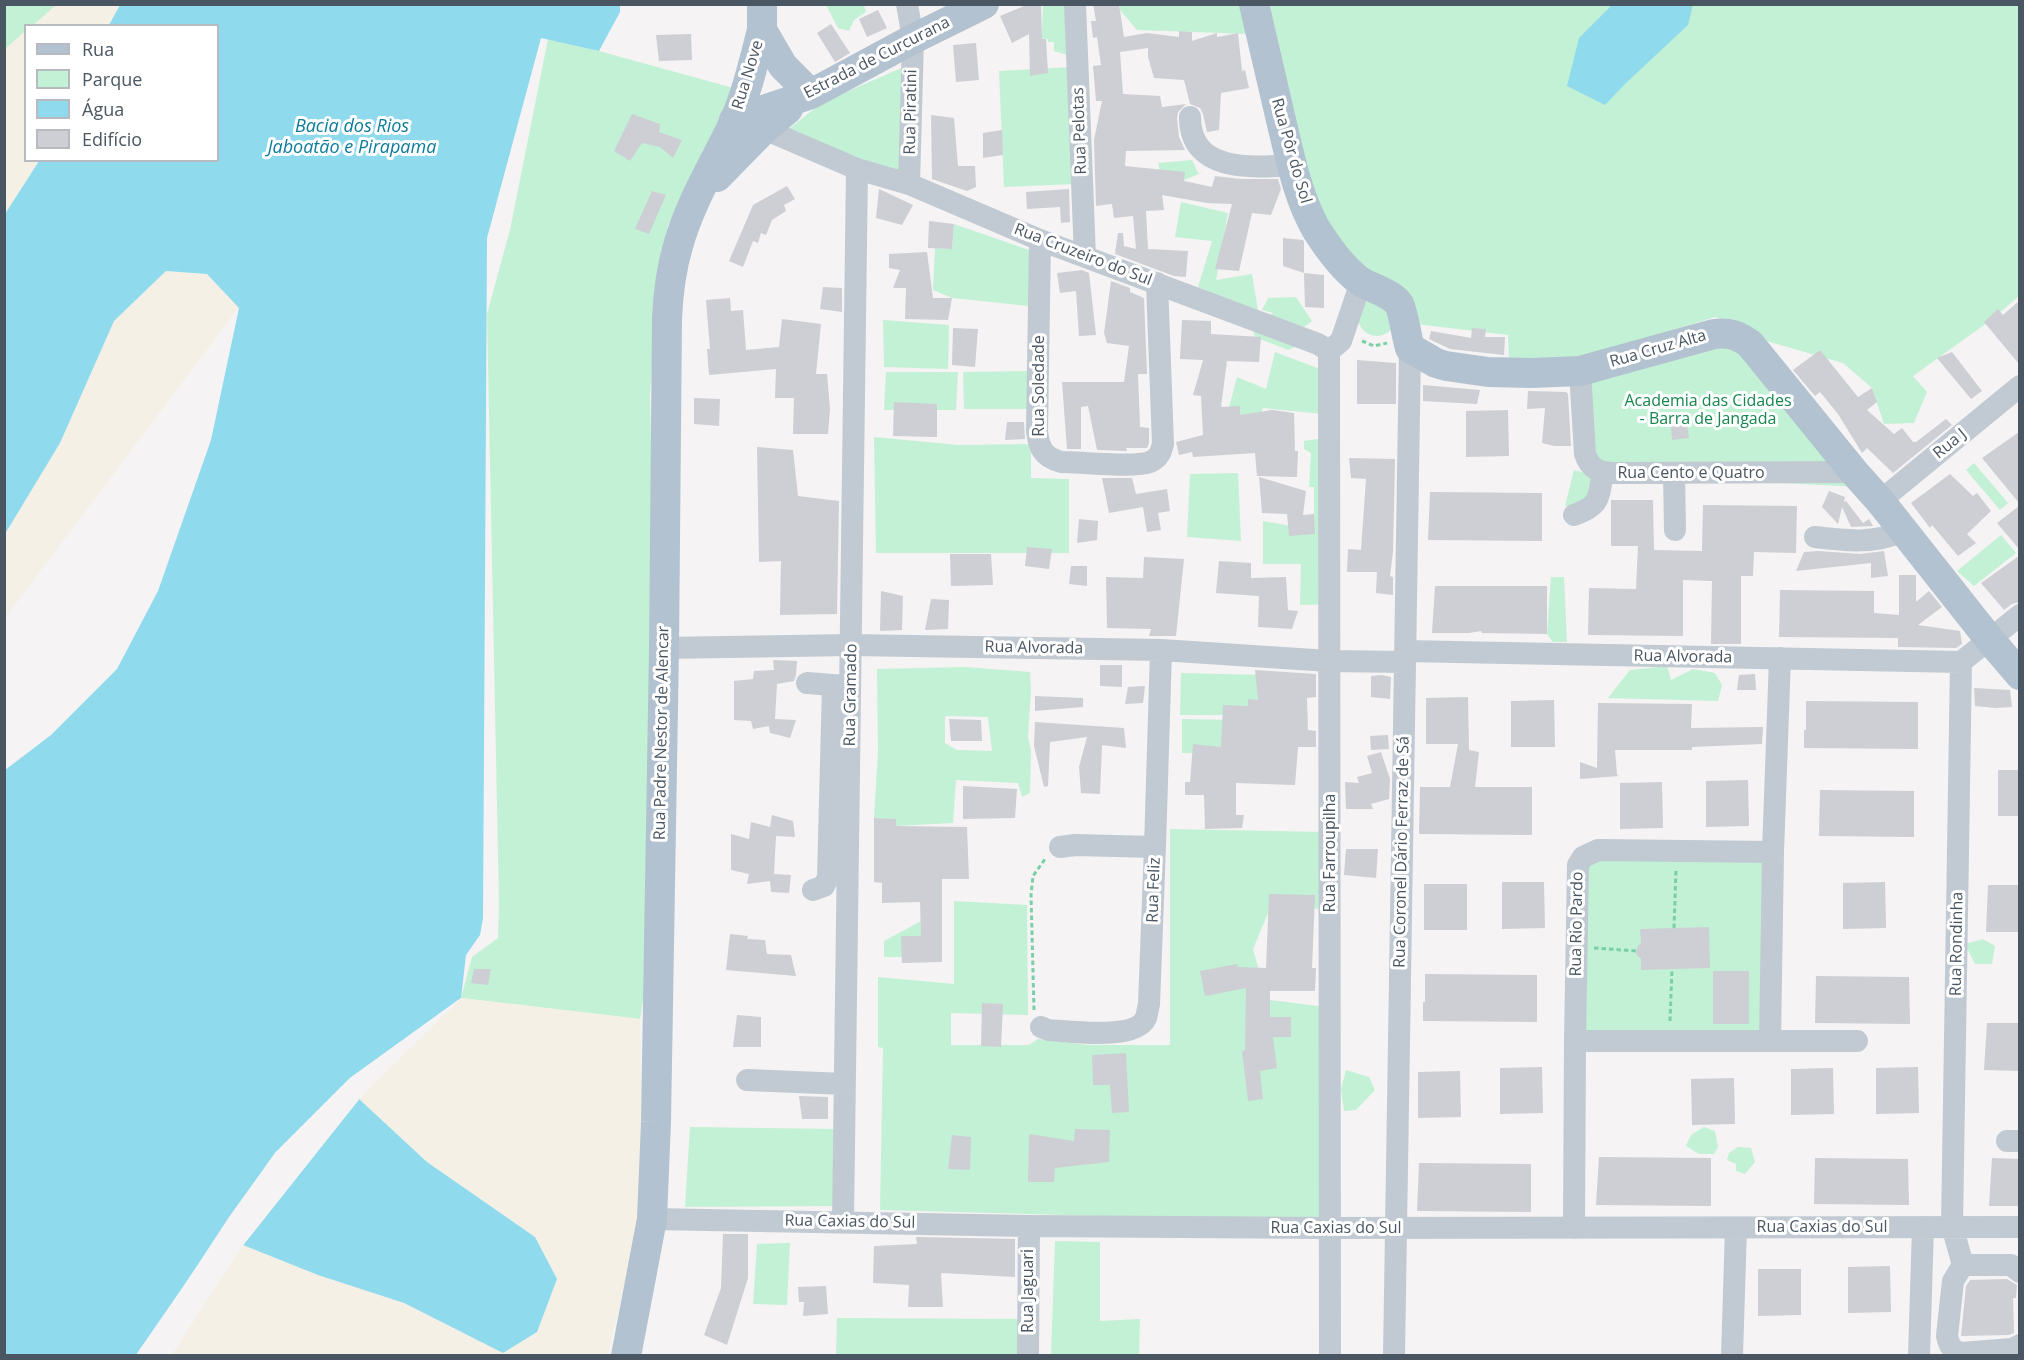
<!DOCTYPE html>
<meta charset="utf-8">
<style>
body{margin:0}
#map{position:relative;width:2024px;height:1360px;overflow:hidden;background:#f5f3f3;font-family:"Open Sans",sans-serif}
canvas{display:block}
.frame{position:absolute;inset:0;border:6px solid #4a5661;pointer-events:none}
.legend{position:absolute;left:24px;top:24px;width:195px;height:138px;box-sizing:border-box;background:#fff;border:2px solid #b7bbc0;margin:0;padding:8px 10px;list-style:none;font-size:18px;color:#4a5661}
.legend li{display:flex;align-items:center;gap:12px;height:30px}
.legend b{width:30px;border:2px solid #b7bbc0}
</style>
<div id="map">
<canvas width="2024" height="1360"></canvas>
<div class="frame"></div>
<ul class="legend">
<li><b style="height:8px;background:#b3c2d1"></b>Rua</li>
<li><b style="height:16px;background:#c3f1d5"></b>Parque</li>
<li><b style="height:16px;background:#90daee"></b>Água</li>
<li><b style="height:16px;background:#cdcfd5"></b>Edifício</li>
</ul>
</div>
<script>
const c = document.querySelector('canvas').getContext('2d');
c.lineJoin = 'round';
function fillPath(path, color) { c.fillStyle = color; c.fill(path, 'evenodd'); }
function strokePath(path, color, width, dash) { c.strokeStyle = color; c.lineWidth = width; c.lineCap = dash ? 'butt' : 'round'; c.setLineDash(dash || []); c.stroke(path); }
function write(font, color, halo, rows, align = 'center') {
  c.font = font + ' "Open Sans",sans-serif'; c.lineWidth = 6; c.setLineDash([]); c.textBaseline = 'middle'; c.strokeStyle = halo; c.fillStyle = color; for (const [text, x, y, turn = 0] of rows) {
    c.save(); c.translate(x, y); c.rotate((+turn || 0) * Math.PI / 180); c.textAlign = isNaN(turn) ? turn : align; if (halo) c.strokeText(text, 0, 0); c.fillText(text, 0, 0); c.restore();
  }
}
const green = new Path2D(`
 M5,5H69L54,25L26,26L25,48L5,54Z
 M826,5H864L866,12L854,20L849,31L838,28Z
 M1043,5H1070L1071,56L1054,51V42H1048V39L1030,38V35L1042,33Z
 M1120,5H1245L1250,34L1137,30L1120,10Z
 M1260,5H2019V296L1991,320L1913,376L1927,392L1914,423L1884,424L1872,388L1843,363L1763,340L1729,321L1715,317L1621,346L1558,362L1509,360L1508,335L1416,324L1349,262L1316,213Z
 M548,39L599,51L737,89L710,145L668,225L658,288L650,394L653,517L644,995L640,1019L461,998L472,957L498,938L499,904L487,314L510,230Z
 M904,67L905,177L786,131L823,102Z
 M1070,67L1075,184L1004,187L999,71Z
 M1192,160L1198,173L1203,172L1168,187L1162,179L1158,163Z
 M1181,202L1228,213L1216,280L1252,274L1259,317L1198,287L1212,241L1175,237Z
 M954,224L1032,251L1029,306L952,298L933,290L935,248L952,249Z
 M1380,296L1394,327C1368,356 1335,306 1380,296Z
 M1296,297L1312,321L1290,338L1297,346L1288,350L1255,337L1252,328L1273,313L1262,310L1268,298Z
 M883,320L949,325L948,369L884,367Z
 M1728,336L1859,487L1589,473L1597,476L1589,499L1573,506H1565L1574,470L1585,473L1581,372Z
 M1275,352L1325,371L1322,414L1263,408L1258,425L1226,419L1237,377L1266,389Z
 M1033,371V409H964L963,372Z
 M886,372H958L956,410H884Z
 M874,437L958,445L1031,444V478L1069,479V553H876Z
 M1324,438L1339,604L1300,605L1301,564H1263V521L1314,530V487H1309L1311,453L1304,449V441Z
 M1974,463L2008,503L2019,494L2000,510L1966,470Z
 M1238,473L1241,541L1187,537L1190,474Z
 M2001,535L2016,553L1974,586L1957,571Z
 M1551,577H1564L1567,642H1553L1547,634Z
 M1667,666L1671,680L1693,669L1715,673L1722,685L1718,701L1608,698L1630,670Z
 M966,667L1030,672L1031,690L1028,737L1031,751L1030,793L1022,797L1018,783L956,780L953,823L896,826V819L874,818L878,752L877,669ZM945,716L988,717L992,751L957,750L945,743Z
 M1181,673L1264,675L1258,715H1180Z
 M1182,719L1232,720L1233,753H1182Z
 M1170,829L1324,832L1325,908L1268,913L1253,949L1263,985L1262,999L1326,1007L1325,1222L880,1210L883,1048L878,1047V977L954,984V901L1027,905L1028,1015L951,1013V1045H1029L1038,1039L1088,1045H1170Z
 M1773,852L1770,1041H1575L1583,857Z
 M923,920L927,948L910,957H884V941Z
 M1983,939L1995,946L1992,964H1975L1965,944Z
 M1346,1070L1369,1077L1375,1090L1356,1110L1344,1111L1341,1089Z
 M690,1127L837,1129L835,1206L685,1207Z
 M1704,1127L1715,1131L1718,1147L1714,1154H1699L1686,1146L1691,1135Z
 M1738,1147L1751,1148L1755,1162L1745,1174L1736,1171V1164L1727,1160L1729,1153Z
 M1055,1241L1100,1242V1321L1140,1319L1139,1355H1051Z
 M790,1243L787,1305L753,1304L757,1244Z
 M837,1318L1021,1319L1023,1355L836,1356Z`);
const sand = new Path2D(`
 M56,5H120L109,25L32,26Z
 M25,31L26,160L39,161L5,214L4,50Z
 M166,271L207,274L239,307L5,618V534L60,443L114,321Z
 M461,998L640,1019L643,1202L608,1355L171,1356L243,1245L318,1275L404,1303L503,1353L535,1237L427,1162L359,1099Z`);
const water = new Path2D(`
 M120,5H620V12L599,51L541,38L487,238L483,918L480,935L466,955L461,998L350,1078L275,1153L136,1355H5V770L51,735L117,669L158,591L211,440L239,308L207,274L166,271L114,321L60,443L5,534V214L39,161L218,160V26L109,25Z
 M1612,5H1693L1688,25L1626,83L1605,105L1567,86L1579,38Z
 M359,1099L427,1162L535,1237L557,1279L537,1332L503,1353L404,1303L318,1275L243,1245Z`);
const pier = new Path2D(`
 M461,998L447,1012L352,1081L277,1155L232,1218L177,1303L140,1356L136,1355L174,1301L229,1217L275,1153L350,1078Z
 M359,1096L361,1097L241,1248V1244L271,1205Z`);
const building = new Path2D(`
 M1093,4H1119L1124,37L1147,33L1179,37V31L1192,32V41L1217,33V37L1238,33L1242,71L1245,70L1249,88L1221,93L1219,130L1207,132L1203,114L1200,108L1190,104L1184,80L1154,78L1148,57V48L1120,52L1123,94L1160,96L1162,107L1186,104L1178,112L1177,118L1179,137L1185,150L1126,151L1125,166L1185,172L1184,181L1212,187L1215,176L1241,179H1278L1281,189L1271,215L1252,213L1239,271L1215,269L1232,204L1207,203L1162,195L1164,210L1146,211L1148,249L1188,251L1186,277L1174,276L1115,254L1118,233H1123L1124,246L1136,249L1133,216L1114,218L1112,204L1096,206L1094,140L1102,101H1096L1093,66L1101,65L1097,37L1093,38L1091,21H1096Z
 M1041,5L1042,39H1046L1048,73L1030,76L1029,34L1012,43L1000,16L1024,6Z
 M878,10L887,28L867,37L859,19Z
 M831,24L850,53L835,62L817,33Z
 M691,34L692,60L659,61L656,35Z
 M976,43L979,80L956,82L953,45Z
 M632,114L660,124L659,132L682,140L673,158L660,147L642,143L630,161L614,151Z
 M931,115L954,118L958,166H975L976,187L967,191L932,179Z
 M1002,130L1003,155L983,158V133Z
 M787,186L795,199L784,205L786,211L772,220L766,235L761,233L758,243L753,241L743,267L729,261L753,205Z
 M879,189L913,205L902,225L876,218Z
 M1069,189L1070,222L1061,223L1060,207L1027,209L1026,192Z
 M652,191L666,195L649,234L635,229Z
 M929,221L954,224L952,249L928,248Z
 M1283,238L1303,240L1304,242V273L1283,266Z
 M927,252L933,298H952L948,320L905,319L906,288H893L900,270L889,268V254Z
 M1082,270L1089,273L1096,335L1079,336L1076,291L1060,293L1057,273Z
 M1304,273L1324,275V308L1305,307Z
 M1111,281L1130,288V292L1144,298L1147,374H1138L1140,427L1149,428V443L1147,448H1126L1127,451L1097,450L1088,406L1081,407V449H1067L1062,382H1124L1129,346L1107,343L1104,333Z
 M823,287L842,288V312L820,309Z
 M730,298L731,311L743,310L746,350L779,347L782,319L821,324L816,374H827L830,409L828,434H793L794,398H775L776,369L709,375L707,349H710L706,300Z
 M2019,301V364L1984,322L1998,309L2003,315Z
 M1182,320L1211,321V334L1261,337L1259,362L1227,361L1221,407L1240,406V415L1272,410L1294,413L1295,451H1298L1297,477L1257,476L1255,453L1193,457L1192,452L1179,455L1176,442L1203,435L1201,396L1193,395L1203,360L1180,359Z
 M953,328L978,329L975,367L952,365Z
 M1472,328L1486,329L1485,337H1505L1504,355L1450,349L1429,339L1431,331L1471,338Z
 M1820,350L1858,397L1872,388L1877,402L1867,410L1894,434L1902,428L1913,442H1916L1946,419L1952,425L1893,473L1867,448L1862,453L1838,414L1820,392L1815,396L1793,370Z
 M1952,352L1982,391L1971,399L1937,358Z
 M1357,360L1396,363V404H1357Z
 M1423,385L1480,390L1477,404L1423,401Z
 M1528,391L1566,392L1568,394L1571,446H1554L1542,443L1545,408L1527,409Z
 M694,398L720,399L719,426L694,424Z
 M894,402L937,404V437L893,436Z
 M1508,410L1509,456L1466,457V411Z
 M1685,413L1689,438L1672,440L1670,415Z
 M1007,422H1024L1025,439L1005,440Z
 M2019,432V503L1982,458Z
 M757,447L793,450L798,496L839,501L837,614L780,615L781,561L759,562Z
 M1349,458L1395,459L1393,552L1390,576L1393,577V595L1376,593L1377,572H1347L1348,549L1361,550L1366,479L1351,478Z
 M1950,474L1973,496L1977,493L1991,511L1967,534L1976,543L1958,556L1932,525L1930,528L1911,503Z
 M1259,477L1306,491L1303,515L1314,514L1315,534L1289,536L1287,514L1262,513Z
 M1102,478H1132L1136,494L1167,489L1170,511L1158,513L1161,530L1147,532L1143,507L1109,513Z
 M1829,491L1845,497L1844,502L1846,501L1863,523L1869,519L1873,526L1851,527L1842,507L1838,524L1822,507Z
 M1430,492L1542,493V541L1428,540Z
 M1611,500H1653L1654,550L1702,551L1703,505L1797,506L1796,553L1754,552L1753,576H1741V644H1711L1712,581L1683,580V636L1588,635L1589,588L1636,589L1638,546H1611Z
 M2019,506V549L1997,523Z
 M1079,519L1098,521L1097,540L1077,543Z
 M1027,547L1052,549L1049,569L1025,566Z
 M1818,551L1860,554L1884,551L1888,576L1871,578V563L1796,571L1804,552Z
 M950,554H991L993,585L951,586Z
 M2019,556V602L2012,604L2004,610L1981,583Z
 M1144,557L1184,559L1176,636H1149L1151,629L1107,628L1106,577L1143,578Z
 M1219,561L1251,563V578L1286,577L1288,610L1298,611L1292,629L1258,627L1259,596L1216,593Z
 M1071,566H1087V586L1069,584Z
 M1899,575H1916V602L1929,591L1942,607L1918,625L1960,631L1962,644L1956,648L1898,647V638L1779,637L1780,590L1874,591V613L1899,615Z
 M1435,586H1547V634L1482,633L1481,631L1469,633H1432Z
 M881,591L903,596L902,630L880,631Z
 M931,599L949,600L948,629L925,630Z
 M773,660L797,661L796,675L794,681L777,684L775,719L796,720L790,738L770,733L769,726L753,729L751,721L734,720V681L753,679L754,671L774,670Z
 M1100,665H1122V687L1100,686Z
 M1255,670L1316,674V697L1307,698L1308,730L1316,731V747H1298L1295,785L1236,783V815H1244L1242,828L1205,829L1204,795H1185V782H1190L1193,744L1221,747L1223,705L1248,706V699L1258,700Z
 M1755,674L1756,690H1737L1739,675Z
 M1382,675L1391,677L1390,699L1371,697V676Z
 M1145,686L1143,703L1125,704L1128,687Z
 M1974,688L2010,690L2012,707L1995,708L1975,706Z
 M1035,696L1083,698V707L1035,711Z
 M1468,697L1469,750L1479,752L1475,787H1532V835L1419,834L1420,787H1450L1458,744H1426V698Z
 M1554,700L1555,747H1511V701Z
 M1806,701L1918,702V749L1804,748V730H1806Z
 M1598,703L1692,704L1691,728L1763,727L1762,744L1692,747V750H1615L1617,775L1619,776L1580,779V762L1597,768Z
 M949,719L981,720L982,741H951Z
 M1035,722L1124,728L1126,748L1102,745L1100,794L1081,793L1079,767L1087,737L1050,742L1048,786L1044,787L1034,746Z
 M1388,735L1389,749L1371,750L1370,736Z
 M1381,752L1390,779L1389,799L1371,804L1373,809H1346L1345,782L1359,783L1357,777L1372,773L1367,756Z
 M1998,770H2019V816H1998Z
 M1748,780L1749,826L1706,827V781Z
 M1662,782L1663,828L1620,829V783Z
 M963,786L1017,789L1015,818L963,819Z
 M1820,790L1914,791V837L1819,836Z
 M772,815L793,821L795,837L776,836L774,874L791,875L789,893L771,892L770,881L747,884L749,874L731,870V834L749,839L751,822L770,827Z
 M874,818L896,819V826L967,827L969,879H942V962L902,963L901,936H921L920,902L882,903V883L874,882Z
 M1346,849H1378L1376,878L1344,875Z
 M1502,882H1544L1545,928L1502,929Z
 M1885,882L1886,928L1843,929V883Z
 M1424,884H1467V930H1424Z
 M1988,885H2019V932H1986Z
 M1269,894L1315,895L1312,968H1316L1315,991H1270V1017H1291V1037H1273L1277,1068L1260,1071L1263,1099L1248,1101L1242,1051L1245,1050L1246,988L1205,996L1200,971L1237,964L1238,967L1266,968Z
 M1709,927L1710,968L1641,970V959L1636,954L1637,947L1641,943L1640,929Z
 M730,934L748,936L747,939L765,940L767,954L791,955L796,976L726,970Z
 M474,969H491L488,985L471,983Z
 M1713,971H1749V1024H1713Z
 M1425,974L1537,975V1022L1423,1021V1002H1425Z
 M1816,976L1909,977L1910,1024L1815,1023Z
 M982,1003L1003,1004L1001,1047L981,1046Z
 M737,1015L761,1017V1047H733Z
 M1987,1023H2019V1071L1984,1070Z
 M1126,1053L1129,1112L1112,1113L1110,1085H1093L1092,1055Z
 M1542,1067L1543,1113L1500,1114V1068Z
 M1918,1067L1919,1113L1876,1114V1068Z
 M1833,1068L1834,1114L1791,1115V1069Z
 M1460,1071L1461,1117L1418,1118V1072Z
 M1734,1078L1735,1124L1692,1125L1691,1079Z
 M799,1096L828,1097V1119H802Z
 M1075,1129L1110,1130L1109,1162L1055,1168L1054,1182H1028L1029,1134L1074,1141Z
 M952,1135L971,1137L970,1170L948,1169Z
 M1599,1157L1711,1158V1206L1596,1205Z
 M1815,1158L1908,1159L1909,1205L1814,1204Z
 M1992,1158L2019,1159V1206H1989Z
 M1419,1163L1531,1164V1212L1417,1211Z
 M723,1234H748V1278L727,1345L704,1335L721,1288Z
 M916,1237L1015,1239V1277L941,1273L943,1307H908L909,1285L873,1283L874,1246L917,1244Z
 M1890,1266L1891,1312L1848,1313V1267Z
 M1758,1269H1801V1315L1758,1316Z
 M2007,1279L2017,1285L2016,1298H2013L2014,1333L2009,1335L1961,1336L1966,1286L1970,1280Z
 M826,1286L828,1314L803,1316L804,1302H799L798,1287Z`);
const path = new Path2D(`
 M1362,341L1374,346L1387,343
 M1674,928L1676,870
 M1594,948L1637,951
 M1034,1010L1031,895L1033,876L1045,859
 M1670,1021L1672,969`);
const minor = new Path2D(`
 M907,4L913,39L909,184
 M1075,4L1085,257
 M1190,117C1190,172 1251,168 1291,165
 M764,129L857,169L909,184L1040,240L1318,344L1329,351L1341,341L1361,282
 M1040,240L1037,431C1039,448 1043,457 1061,462C1080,462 1135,468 1150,462C1159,458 1161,452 1163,444L1157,283
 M1329,351L1330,1356
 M1580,371L1585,454C1590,468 1597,472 1612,473L1854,472
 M1674,473L1675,530
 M1880,501L2020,386
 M1574,515C1601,505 1598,499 1603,472
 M1815,537C1848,541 1873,544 1904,531
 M664,648L851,645L1161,650L1329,661L1405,662
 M1405,651L1961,662
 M1961,662L1952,1226L1963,1265
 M1961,662L2020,615
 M807,683L846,686
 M1060,847L1075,845L1155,847
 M813,890L824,886L828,877L833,685
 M1041,1027L1048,1030C1070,1031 1135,1041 1146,1018C1147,1014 1148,1008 1149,1004L1155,847L1161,650
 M1575,1041H1857
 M1770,1041L1773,852L1780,658
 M747,1080L845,1084
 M2007,1141H2020
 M652,1219L1029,1226L1330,1228L2020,1227
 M843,1222L857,169
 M1574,1228L1575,1041L1578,865L1583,857L1598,850L1773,852
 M2020,1272L2011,1265H1963L1953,1281L1947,1336C1949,1346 1952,1350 1961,1353L2012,1349L2020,1345
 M1028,1356L1029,1226
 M1394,1356L1410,348
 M1732,1356L1736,1228
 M1919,1356L1923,1227`);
const major = new Path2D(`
 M762,4V30L783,66L811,94
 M1254,4C1263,43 1272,82 1281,120C1290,157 1297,195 1316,229C1328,248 1342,268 1360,281C1372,289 1390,292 1399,304C1403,311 1407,339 1410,348L1436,363L1446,366L1488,372L1532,373L1580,371L1714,334C1728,332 1738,335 1750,344L1854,472L1880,501L1990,640L2020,675
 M734,120L811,94L913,39L984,4
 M717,177L764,129L788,109
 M626,1356L652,1219L656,1122L664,648L667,319C668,294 671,270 678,246C690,202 715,163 734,122C747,92 754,61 762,30`);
const streetNames = [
 ["Estrada de Curcurana",877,58,-27],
 ["Rua Nove",748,75,-73],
 ["Rua Piratini",911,112,-89],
 ["Rua Pelotas",1080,131,-92],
 ["Rua Pôr do Sol",1291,151,74],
 ["Rua Cruzeiro do Sul",1083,255,21],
 ["Rua Cruz Alta",1658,349,-16],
 ["Rua Soledade",1039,386,-90],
 ["Rua J",1950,444,-39],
 ["Rua Cento e Quatro",1691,473],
 ["Rua Alvorada",1034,648,1],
 ["Rua Alvorada",1683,657,1],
 ["Rua Gramado",851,695,-89],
 ["Rua Padre Nestor de Alencar",662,733,-89],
 ["Rua Coronel Dário Ferraz de Sá",1402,852,-89],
 ["Rua Farroupilha",1330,853,-90],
 ["Rua Feliz",1154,890,-88],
 ["Rua Rio Pardo",1577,924,-89],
 ["Rua Rondinha",1957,944,-89],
 ["Rua Caxias do Sul",850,1222,1],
 ["Rua Caxias do Sul",1822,1227],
 ["Rua Caxias do Sul",1336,1228],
 ["Rua Jaguari",1028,1291,-90]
];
const parkNames = [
 ["Academia das Cidades",1708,401],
 ["- Barra de Jangada",1708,419]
];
const waterNames = [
 ["Bacia dos Rios",352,127],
 ["Jaboatão e Pirapama",352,148]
];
fillPath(green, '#c3f1d5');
fillPath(sand, '#f5f0e5');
fillPath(water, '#90daee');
fillPath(pier, '#f5f3f3');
fillPath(building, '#cdcfd5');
strokePath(path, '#7ad0a6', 3, [4.5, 3]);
strokePath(minor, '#c1cad2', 22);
strokePath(major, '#b3c2d1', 30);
write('16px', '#4a5661', '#fff', streetNames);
write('16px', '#17864f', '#fff', parkNames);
write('italic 18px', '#0c7c9b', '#fff', waterNames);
</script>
